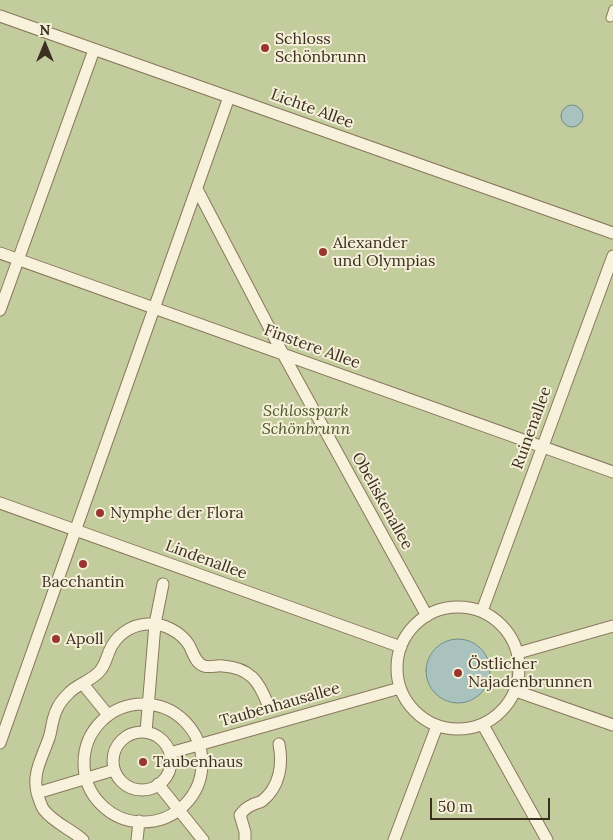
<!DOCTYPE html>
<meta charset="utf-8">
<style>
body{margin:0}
#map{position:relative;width:613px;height:840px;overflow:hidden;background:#eee5c9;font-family:Lora,serif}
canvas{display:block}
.north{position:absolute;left:20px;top:20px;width:50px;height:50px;-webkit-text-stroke:4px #f5efd8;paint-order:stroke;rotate:0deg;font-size:14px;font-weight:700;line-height:20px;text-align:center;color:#3b2f21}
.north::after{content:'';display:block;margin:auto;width:18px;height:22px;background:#3b2f21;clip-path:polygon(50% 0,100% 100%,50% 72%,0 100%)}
.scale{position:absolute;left:430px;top:798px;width:120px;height:22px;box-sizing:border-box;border:2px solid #3b2f21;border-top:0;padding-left:6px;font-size:15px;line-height:18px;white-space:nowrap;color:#3b2f21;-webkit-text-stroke:4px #f5efd8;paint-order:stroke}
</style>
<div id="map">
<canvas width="613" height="840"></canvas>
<div class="north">N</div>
<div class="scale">50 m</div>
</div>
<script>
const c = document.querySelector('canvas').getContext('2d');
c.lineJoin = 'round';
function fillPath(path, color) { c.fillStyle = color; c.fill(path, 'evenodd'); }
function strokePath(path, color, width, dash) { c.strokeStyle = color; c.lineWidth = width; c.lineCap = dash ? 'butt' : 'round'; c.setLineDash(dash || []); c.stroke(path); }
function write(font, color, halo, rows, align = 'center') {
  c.font = font + ' Lora,serif'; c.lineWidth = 4; c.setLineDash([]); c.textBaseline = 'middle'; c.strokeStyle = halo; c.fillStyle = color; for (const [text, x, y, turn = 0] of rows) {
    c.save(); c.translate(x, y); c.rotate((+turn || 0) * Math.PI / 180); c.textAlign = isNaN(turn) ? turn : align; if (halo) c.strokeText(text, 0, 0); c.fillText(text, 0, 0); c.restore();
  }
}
const green = new Path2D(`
 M0,0H613V840H0Z`);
const water = new Path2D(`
 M561 116a11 11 0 1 1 22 0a11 11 0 1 1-22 0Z
 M426 671a32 32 0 1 1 64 0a32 32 0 1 1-64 0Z`);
const service = new Path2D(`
 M610,18L613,9`);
const pedestrian = new Path2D(`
 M0,16L613,233
 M197,189L283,354L427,616
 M0,253L613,472
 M0,310L94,50
 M0,503L401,647
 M397 668a61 61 0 1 1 122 0a61 61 0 1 1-122 0Z
 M482,611L613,256
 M518,653L613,626
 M83,684L108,715
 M516,691L613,725
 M84 763a59 59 0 1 1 118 0a59 59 0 1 1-118 0Z
 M483,725L547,840
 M146,732L155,624L163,584
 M113 761a29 29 0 1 1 58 0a29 29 0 1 1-58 0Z
 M0,743L229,97
 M170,753L400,688
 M158,784L203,840
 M37,793L114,770
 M83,840C71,829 54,823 44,810C41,806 40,801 38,796C31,775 42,758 49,738C52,729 52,718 57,709C59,704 64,698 68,694C75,685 91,681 99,672C105,666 106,659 109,652C115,636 130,625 147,624C162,622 181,632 189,645C193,652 195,663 204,666C210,668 217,665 223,666C250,668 259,681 268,705
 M137,840L139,821
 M245,840V832L240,815C243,811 247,807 252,805C255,803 259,803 262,801C280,787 283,764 279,744
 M394,840L437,726`);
const markers = [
 [265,48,5,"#98362f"],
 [323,252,5,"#98362f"],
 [100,513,5,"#98362f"],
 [83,564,5,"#98362f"],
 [56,639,5,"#98362f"],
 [458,673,5,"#98362f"],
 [143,762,5,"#98362f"]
];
const poiNames = [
 ["Schloss",275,39],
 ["Schönbrunn",275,57],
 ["Alexander",333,243],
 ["und Olympias",333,261],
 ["Nymphe der Flora",110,513],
 ["Bacchantin",83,582,"center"],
 ["Apoll",66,639],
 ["Östlicher",468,664],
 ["Najadenbrunnen",468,682],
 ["Taubenhaus",153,762]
];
const streetNames = [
 ["Lichte Allee",312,109,20],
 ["Finstere Allee",312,347,20],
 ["Ruinenallee",532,428,-70],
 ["Obeliskenallee",382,501,61],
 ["Lindenallee",206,560,20],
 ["Taubenhausallee",280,705,-16]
];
const parkNames = [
 ["Schlosspark",306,411],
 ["Schönbrunn",306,429]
];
fillPath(green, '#c3cc9c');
fillPath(water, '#a9c2bd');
strokePath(water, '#70918b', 1);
strokePath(service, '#8a785e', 9);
strokePath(pedestrian, '#8a785e', 13);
strokePath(service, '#f8f2dc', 7);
strokePath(pedestrian, '#f8f2dc', 11);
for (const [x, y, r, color] of markers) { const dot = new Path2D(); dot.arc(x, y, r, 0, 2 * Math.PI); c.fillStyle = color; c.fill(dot); strokePath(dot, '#f5efd8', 2); }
write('16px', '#3b2f21', '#f5efd8', poiNames, 'left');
write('16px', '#3b2f21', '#f5efd8', streetNames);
write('italic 16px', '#485728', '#f5efd8', parkNames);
</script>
